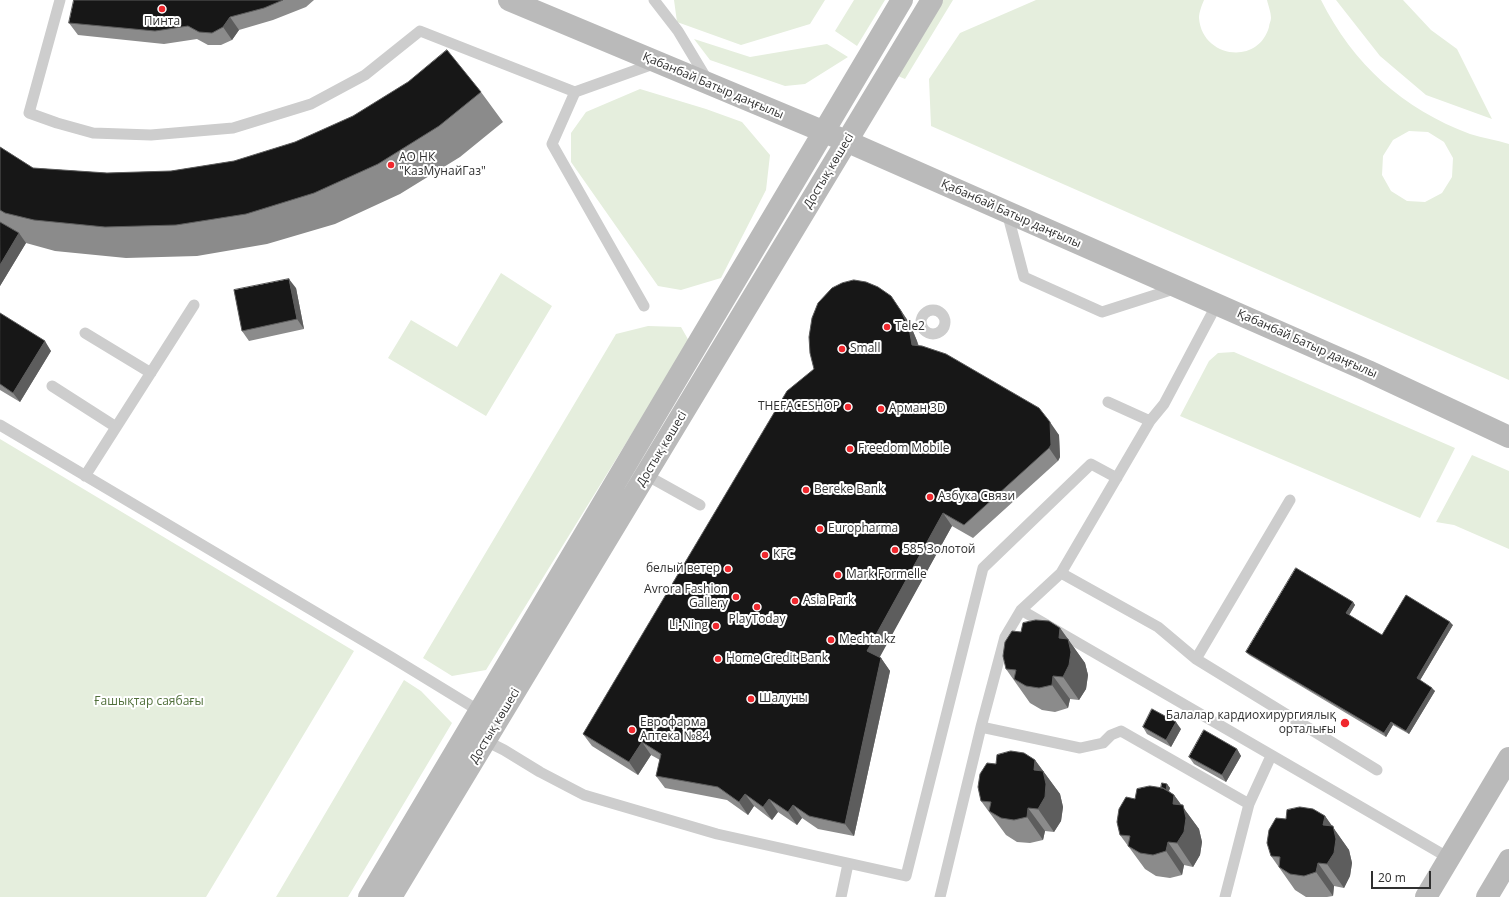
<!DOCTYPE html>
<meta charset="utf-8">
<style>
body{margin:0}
#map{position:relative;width:1509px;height:897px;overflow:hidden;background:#fff;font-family:"Open Sans",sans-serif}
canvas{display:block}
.scale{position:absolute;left:1371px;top:871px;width:60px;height:18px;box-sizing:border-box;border:2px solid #303030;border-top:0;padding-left:5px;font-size:12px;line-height:14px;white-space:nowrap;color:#303030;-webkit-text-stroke:3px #fff;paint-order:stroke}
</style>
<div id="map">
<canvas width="1509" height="897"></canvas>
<div class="scale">20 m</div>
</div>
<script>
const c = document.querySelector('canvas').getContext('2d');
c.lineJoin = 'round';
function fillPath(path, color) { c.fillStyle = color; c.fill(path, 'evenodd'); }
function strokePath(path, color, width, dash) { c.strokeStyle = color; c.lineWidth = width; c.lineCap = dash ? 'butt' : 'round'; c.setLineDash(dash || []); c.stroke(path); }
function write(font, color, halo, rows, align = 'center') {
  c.font = font + ' "Open Sans",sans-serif'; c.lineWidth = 4; c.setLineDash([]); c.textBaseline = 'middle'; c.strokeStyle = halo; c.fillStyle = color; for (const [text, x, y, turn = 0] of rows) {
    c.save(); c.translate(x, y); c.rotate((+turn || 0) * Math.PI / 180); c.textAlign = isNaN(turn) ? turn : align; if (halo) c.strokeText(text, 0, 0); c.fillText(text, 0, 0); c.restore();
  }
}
const green = new Path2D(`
 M674,0H825L810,24L741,45L677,22Z
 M854,0H885L857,46L835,31Z
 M943,0H953L905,79L898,76Z
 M1036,0H1204C1202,5 1199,12 1199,18C1202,58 1258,66 1269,27C1269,24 1271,21 1271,18C1271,12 1268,5 1267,0H1321C1353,64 1403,109 1470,134C1483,138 1496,140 1509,144V380L931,126L929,79L960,33ZM1409,131L1428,132L1444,142L1453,158L1452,177L1442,193L1425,202L1407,201L1391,191L1382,175L1383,156L1393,140Z
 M1336,0H1403L1431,30L1457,49L1492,119L1426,95L1380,56Z
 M694,39L750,57L827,44L848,57L805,84L785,86L710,60Z
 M640,89L706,109L742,122L770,155L766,190L721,278L681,290L658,286L571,162V133L586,112Z
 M501,273L552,306L486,416L388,358L411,320L457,347Z
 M648,326L681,327L689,341L486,670L452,676L423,658L616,334Z
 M1234,352L1455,448L1420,518L1180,416L1209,361L1218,353Z
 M0,439L354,651L206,897H0Z
 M1472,455L1509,471V549L1454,525L1436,522Z
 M404,680L421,691L452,723L348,897H276Z`);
const lane = new Path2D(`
 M60,0L29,113L57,123L93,133L151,135L233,128L311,104L365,75L420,31L575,92L656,63
 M654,0L678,31L708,81
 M575,92L552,144L644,306
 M1007,212L1024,277L1102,312L1177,288
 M921 322a12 12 0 1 1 24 0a12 12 0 1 1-24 0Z
 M85,333L151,373
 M52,386L116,427
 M1108,402L1150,421
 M0,425L391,657L481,712
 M646,475L700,505
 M85,476L194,305
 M1061,573L1158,627L1196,659L1377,770
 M1021,610L1449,858
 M1196,659L1290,500
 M981,727L1080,748L1103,743L1111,735L1121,731L1249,804
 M486,741L504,750L540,772L584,795L717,834L906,876L983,568L1091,464L1117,478
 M841,897L848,864
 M940,897L981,727L1005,637L1021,610L1061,573L1150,421L1164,404L1217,304
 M1225,897L1249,804L1271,756`);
const secondary = new Path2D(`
 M509,0L846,141L1368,371L1509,437
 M369,897C549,599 722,298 902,0
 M391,897L932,0
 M1426,897L1509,758
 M1487,897L1509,860`);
const wall = new Path2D(`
 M74,0H314L306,7L273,20L239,30L232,40L221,45H208L197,39L164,44L78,35L69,23Z
 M481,92L503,122L460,157L400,194L335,224L267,244L197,256L126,258L55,251L26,243L0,286V147L33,168L107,173L171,171L234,161Z
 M296,288L304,329L249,341L242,331Z
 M900,309L910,324L917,341L919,346L1059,435L1060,457L1058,461L973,538L952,526L879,657L881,658L890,671L854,836L818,829L802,818L797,825L778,812L772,820L754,806L748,815L727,800L665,788L656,776L660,760L651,755L638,775L592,746L583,734L814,369Z
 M0,313L51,351L20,402L0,390Z
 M1353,602L1355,605L1349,615L1382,635L1453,625L1420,680L1435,691L1409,734L1393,725L1386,737L1249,655L1246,652Z
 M1060,628L1085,663L1088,675L1086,689L1079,700L1070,699L1068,708L1055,712L1042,710L1030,703L1006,669L1021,632Z
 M1143,727L1181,729L1171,747L1147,734Z
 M1237,749L1241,756L1226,782L1194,764L1189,757Z
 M1035,760L1060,794L1063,807L1061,821L1054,832L1045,831L1043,840L1030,843L1017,842L1006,835L981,801Z
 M1167,784L1170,788L1169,791L1174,795L1199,829L1202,842L1200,855L1193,867L1184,865L1182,875L1170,878L1156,876L1145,869L1120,835L1135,799Z
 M1325,816L1349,850L1352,863L1350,876L1344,888L1334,886L1333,896L1327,897H1306L1295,890L1271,856Z`);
const shadedWall = new Path2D(`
 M230,17L239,30L232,40L223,27Z
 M19,233L26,243L0,286V265Z
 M289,279L296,288L304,329L297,319Z
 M891,296L910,324L917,341L921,358L912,345Z
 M45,341L51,351L20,402L13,393Z
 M1050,422L1059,435L1060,457L1058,461L1049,448Z
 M943,513L952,526L876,664L867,651Z
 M1353,602L1355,605L1348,617L1346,613Z
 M1450,622L1453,625L1419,682L1417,678Z
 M1060,628L1085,663L1088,675L1086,689L1079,700L1063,677L1059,638Z
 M881,658L890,671L854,836L845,824Z
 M1053,676L1070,699L1068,708L1052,685Z
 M1432,688L1435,691L1409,734L1406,731Z
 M1176,722L1181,729L1171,747L1166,740Z
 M1391,722L1393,725L1386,737L1384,733Z
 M642,742L651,755L638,775L629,762Z
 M1237,749L1241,756L1226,782L1222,775Z
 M1035,760L1060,794L1063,807L1061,821L1054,832L1038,809L1034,770Z
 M1167,784L1170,788L1168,793L1166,790Z
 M745,794L754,806L748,815L739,802Z
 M1174,795L1199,829L1202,842L1200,855L1193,867L1177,843L1173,804Z
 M769,799L778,812L772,820L763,807Z
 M793,805L802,818L797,825L788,812Z
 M1028,808L1045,831L1043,840L1027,817Z
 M1325,816L1349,850L1352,863L1350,876L1344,888L1327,864L1323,825Z
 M1168,842L1184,865L1182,875L1166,851Z
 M1318,863L1334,886L1333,896L1316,872Z`);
const building = new Path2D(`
 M74,0H283L264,8L230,17L223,27L212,33L199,32L188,26L155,31L69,23Z
 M447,50L481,92L439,126L378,164L314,193L246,214L176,225L105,227L34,220L5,213L0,210V147L33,168L107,173L171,171L234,161L295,142L353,116L408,82Z
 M0,222L19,233L0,265Z
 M289,279L297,319L242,331L234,290Z
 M854,280L866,282L878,287L891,296L901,311L909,328L912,345L922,346L946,354L1039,408L1050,422L1051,445L1049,448L964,525L943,513L867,651L881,658L845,824L809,816L793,805L788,812L769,799L763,807L745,794L739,802L718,787L656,776L661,754L642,742L629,762L583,734L787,391L814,369L810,353L809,337L812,318L818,303L832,288L842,283Z
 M0,313L45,341L13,393L0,384Z
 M1296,568L1353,602L1346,613L1382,635L1406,595L1450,622L1417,678L1432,688L1406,731L1391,722L1384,733L1246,652Z
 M1036,620L1049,621L1060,628L1059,638L1068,639L1071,652L1069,665L1063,677L1053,676L1052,685L1039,688L1026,686L1014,679L1016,670L1006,669L1003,656L1005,642L1012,631L1021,632L1023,623Z
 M1152,709L1176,722L1166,740L1143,727Z
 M1204,730L1237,749L1222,775L1189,757Z
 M1011,751L1024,753L1035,760L1034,770L1043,771L1046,784L1045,797L1038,809L1028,808L1027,817L1014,820L1001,818L989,811L991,802L981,801L978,787L980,774L987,763L996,764L997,755Z
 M1162,783L1167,784L1166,790L1163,788H1161Z
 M1150,786L1163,788L1174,795L1173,804L1183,805L1186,818L1184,832L1177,843L1168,842L1166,851L1153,855L1140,853L1128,846L1130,836L1120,835L1117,822L1119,809L1126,797L1135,799L1137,789Z
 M1300,807L1313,809L1325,816L1323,825L1333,826L1336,839L1334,853L1327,864L1318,863L1316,872L1304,876L1290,874L1279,867L1280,857L1271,856L1267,843L1269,830L1276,818L1286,819L1287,810Z`);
const markers = [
 [162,9,4,"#f0282e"],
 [391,165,4,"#f0282e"],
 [887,327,4,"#f0282e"],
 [842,349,4,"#f0282e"],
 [848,407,4,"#f0282e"],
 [881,409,4,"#f0282e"],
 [850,449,4,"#f0282e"],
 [806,490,4,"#f0282e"],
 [930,497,4,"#f0282e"],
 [820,529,4,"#f0282e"],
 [895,550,4,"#f0282e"],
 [765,555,4,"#f0282e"],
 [728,569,4,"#f0282e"],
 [838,575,4,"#f0282e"],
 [736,597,4,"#f0282e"],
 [795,601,4,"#f0282e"],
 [757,607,4,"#f0282e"],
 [716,626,4,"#f0282e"],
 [831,640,4,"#f0282e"],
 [718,659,4,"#f0282e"],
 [751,699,4,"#f0282e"],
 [1345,723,5,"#f0282e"],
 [632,730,4,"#f0282e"]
];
const poiNames = [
 ["Пинта",162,22,"center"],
 ["АО НК",399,158],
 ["\"КазМунайГаз\"",399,172],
 ["Tele2",895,327],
 ["Small",850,349],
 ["THEFACESHOP",840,407,"right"],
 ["Арман 3D",889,409],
 ["Freedom Mobile",858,449],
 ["Bereke Bank",814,490],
 ["Азбука Связи",938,497],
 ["Europharma",828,529],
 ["585 Золотой",903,550],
 ["KFC",773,555],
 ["белый ветер",720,569,"right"],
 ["Mark Formelle",846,575],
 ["Avrora Fashion",728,590,"right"],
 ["Gallery",728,604,"right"],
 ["Asia Park",803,601],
 ["PlayToday",757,620,"center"],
 ["Li-Ning",708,626,"right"],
 ["Mechta.kz",839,640],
 ["Home Credit Bank",726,659],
 ["Шалуны",759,699],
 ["Балалар кардиохирургиялық",1336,716,"right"],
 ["орталығы",1336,730,"right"],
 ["Еврофарма",640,723],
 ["Аптека №84",640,737]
];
const streetNames = [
 ["Қабанбай Батыр даңғылы",713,86,23],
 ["Достық көшесі",829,171,-59],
 ["Қабанбай Батыр даңғылы",1011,214,24],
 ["Қабанбай Батыр даңғылы",1307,344,24],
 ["Достық көшесі",662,449,-59],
 ["Достық көшесі",495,726,-59]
];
const parkNames = [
 ["Ғашықтар саябағы",149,702]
];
fillPath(green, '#e5eedd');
strokePath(lane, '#cdcdcd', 11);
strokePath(secondary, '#bababa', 22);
fillPath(wall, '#8b8b8b');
fillPath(shadedWall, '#5d5d5d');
fillPath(building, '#171717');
strokePath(building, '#5d5d5d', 1);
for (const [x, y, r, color] of markers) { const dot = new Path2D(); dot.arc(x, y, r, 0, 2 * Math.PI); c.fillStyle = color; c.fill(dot); strokePath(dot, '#fff', 1.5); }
write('12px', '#303030', '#fff', poiNames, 'left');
write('12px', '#303030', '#fff', streetNames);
write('12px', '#506f3a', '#fff', parkNames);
</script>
